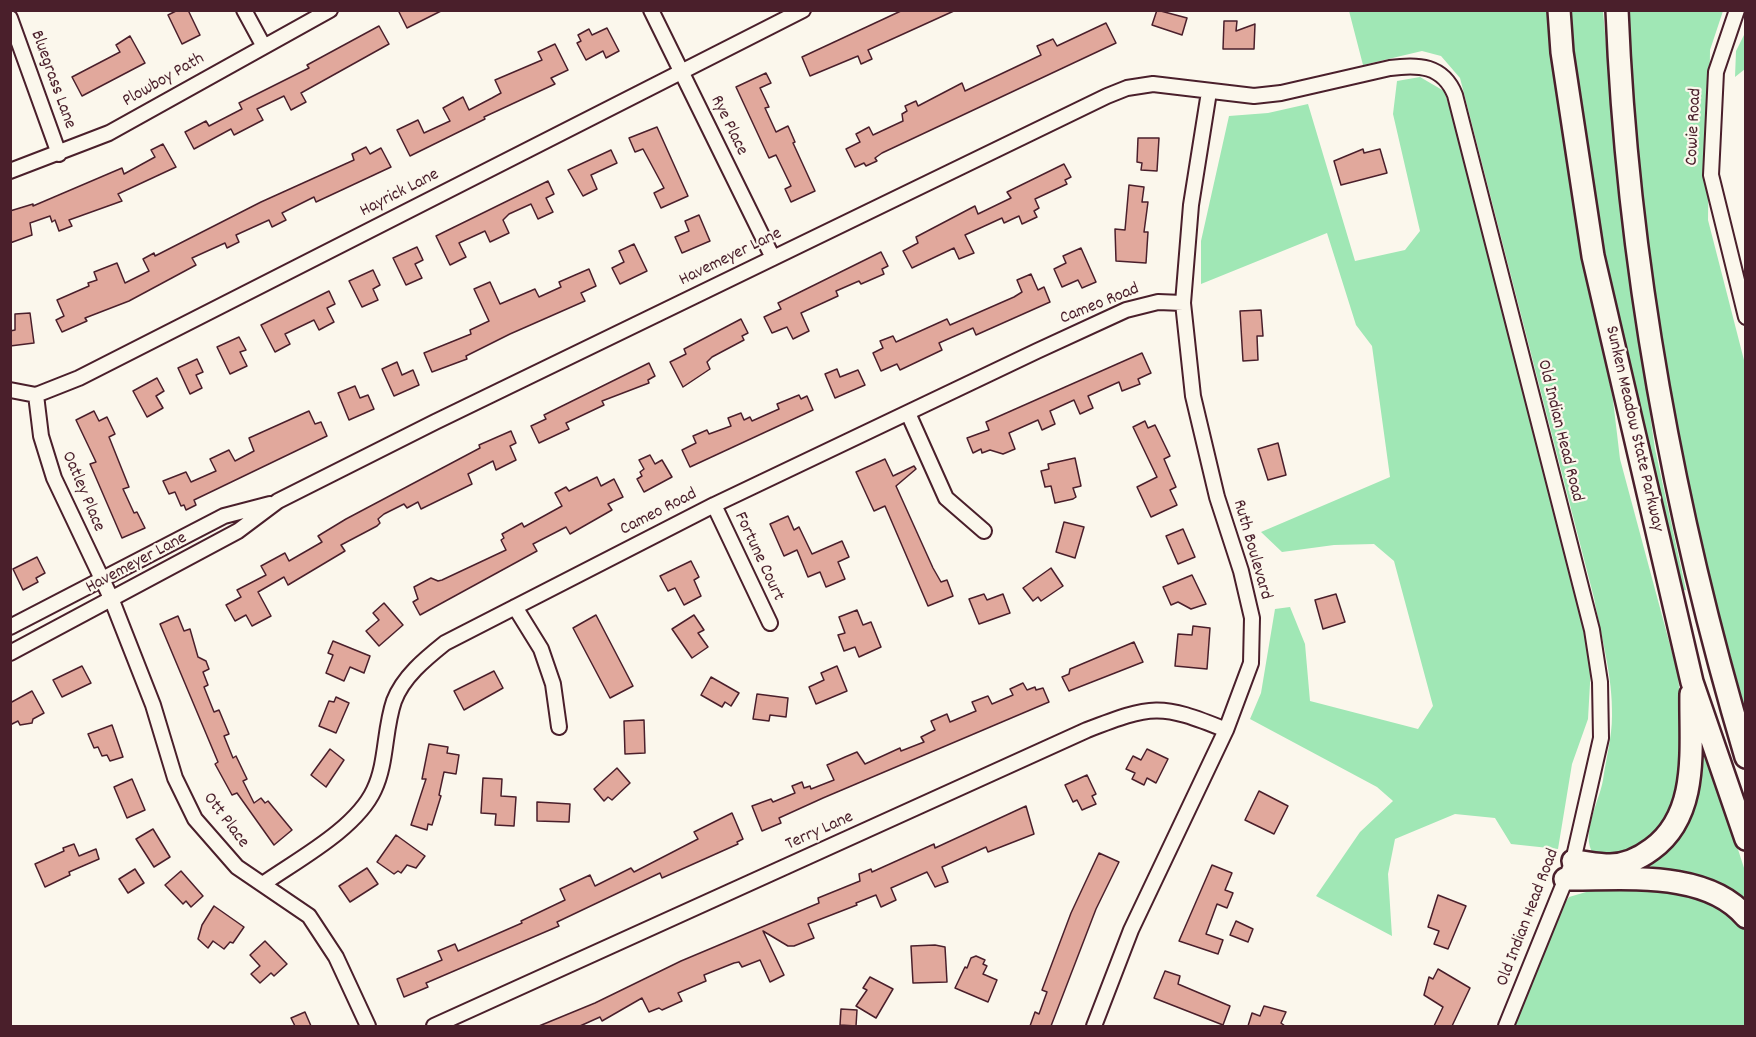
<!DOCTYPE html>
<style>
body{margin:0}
#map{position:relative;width:1756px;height:1037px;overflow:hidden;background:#fbf7ec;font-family:Dekko,sans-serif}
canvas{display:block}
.frame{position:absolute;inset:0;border:12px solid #4a1f2b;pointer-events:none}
</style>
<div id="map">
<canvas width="1756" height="1037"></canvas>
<div class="frame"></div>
</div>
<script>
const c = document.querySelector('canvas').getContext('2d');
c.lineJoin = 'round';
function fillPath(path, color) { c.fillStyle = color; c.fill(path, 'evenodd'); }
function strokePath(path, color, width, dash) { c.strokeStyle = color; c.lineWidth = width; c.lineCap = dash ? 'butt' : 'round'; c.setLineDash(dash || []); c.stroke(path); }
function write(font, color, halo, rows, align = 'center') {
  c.font = font + ' Dekko,sans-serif'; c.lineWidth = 4.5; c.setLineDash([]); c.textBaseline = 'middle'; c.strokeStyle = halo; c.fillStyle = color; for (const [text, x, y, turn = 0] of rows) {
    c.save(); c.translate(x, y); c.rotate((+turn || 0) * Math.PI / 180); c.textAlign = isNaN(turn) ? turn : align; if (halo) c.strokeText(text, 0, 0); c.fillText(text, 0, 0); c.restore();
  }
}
const green = new Path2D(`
 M1349,11H1551L1587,275L1613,400L1620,459L1678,675L1683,734L1678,793L1666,824L1643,848L1618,858H1597C1577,840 1599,803 1603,780C1606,759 1612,737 1612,716C1613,677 1601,636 1594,598L1460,78L1441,56L1422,51L1363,65Z
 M1568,11H1603L1621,212L1655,449L1686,590L1681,591L1637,425L1585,170Z
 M1623,11H1723L1710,50L1708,220L1745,364V709L1684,485L1657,345Z
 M1745,33V69L1735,77L1736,51Z
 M1420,77L1444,91L1456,126L1572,575L1591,666L1588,719L1572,764L1558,849L1511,844L1495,818L1455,814L1395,839L1388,874L1392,936L1316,896L1360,832L1393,801L1377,787L1250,719L1261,693L1275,609L1290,607L1305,644L1310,701L1418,729L1433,706L1394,561L1374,544L1334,545L1282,552L1261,532L1390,477L1372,346L1356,325L1327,233L1201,284V241L1229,116L1268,113L1308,104L1355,261L1405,250L1420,231L1393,114L1397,81Z
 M1699,729L1745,871V906L1583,872L1654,857Z
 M1593,890C1645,890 1708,882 1745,926V1026H1514L1557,914L1569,897Z`);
const building = new Path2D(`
 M178,10H188L200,35L182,44L168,15Z
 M398,10H443L407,28Z
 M903,10H956L868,50L872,59L861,64L858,56L810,76L802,57Z
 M1157,10L1187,18L1182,35L1152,25Z
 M1224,21H1237L1236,31L1255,24L1254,49H1223Z
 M1106,23L1116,43L882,153L875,158L877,161L866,166L864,163L855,167L846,149L860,142L856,134L869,127L873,135L903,121L902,114L907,111L905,106L916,101L918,106L962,83L965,91L1041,55L1037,46L1053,39L1057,46Z
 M379,26L389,44L301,93L306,102L291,110L284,96L257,109L263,120L234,135L231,129L194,149L185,132L206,121L209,126L242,109L239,103L309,68L307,65Z
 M607,28L619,51L606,58L603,51L586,60L577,43L581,41L578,35L589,29L592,35Z
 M130,36L145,63L82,96L72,77L120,52L116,45Z
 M555,44L568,70L551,78L555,84L484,117L485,119L410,156L397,130L418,120L424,133L450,121L443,108L463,97L469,110L492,98L501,93L495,80L542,60L538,52Z
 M766,73L771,83L760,88L769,107L765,108L776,132L788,126L795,142L793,143L815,191L791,202L785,189L791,186L776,155L769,158L736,87Z
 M657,127L688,196L661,208L654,193L664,188L643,149L635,152L629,138Z
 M1138,138H1159L1157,171L1141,170L1142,163L1137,162Z
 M163,144L176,167L118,194L122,201L69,220L72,226L59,231L55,220L52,222L50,216L30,223L32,235L10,243V211L33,204V206L122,168L124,174L155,157L151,150Z
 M366,147L370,154L381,148L391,167L316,202L314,197L282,213L286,220L272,227L269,220L236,235L239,242L227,248L225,243L192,258L196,265L129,301L85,318L87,321L62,332L56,320L64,316L57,300L89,286L88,283L97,280L94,272L117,263L125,283L149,271L143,259L154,253L155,256L261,202L354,160L352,154Z
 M1363,149L1364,153L1380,149L1387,173L1341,185L1334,161Z
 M611,150L617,163L591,175L597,189L583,196L568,170Z
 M1064,164L1071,177L1065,180L1067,184L1035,199L1039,208L1034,211L1037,217L1022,224L1019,216L1004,223L1002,218L965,235L974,253L959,259L954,248L912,268L903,251L918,243L916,237L975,206L978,214L1011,198L1007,192Z
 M548,181L554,194L546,198L553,212L538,219L531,204L509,214L503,220L509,233L490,242L485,231L459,243L466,257L450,265L436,236Z
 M1129,185L1144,187L1142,202H1148L1144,232H1148L1146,263L1116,261L1115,229L1125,230Z
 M699,215L710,241L682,253L675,237L689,231L685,221Z
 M634,244L647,271L620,284L612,268L624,262L619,251Z
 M417,247L423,260L415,264L422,278L406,285L393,258Z
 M1081,248L1096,282L1082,288L1078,280L1062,287L1054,269L1066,263L1063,256Z
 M881,252L888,266L882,269L884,274L861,284L859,281L836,291L838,296L801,313L809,331L793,339L787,327L772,333L764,317L781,309L778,303Z
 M589,269L596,286L581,293L585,301L510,334L466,356L467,359L432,372L424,353L471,334L470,330L489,321L474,289L490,282L500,304L535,289L539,297L561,287L559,282Z
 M373,270L380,285L373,289L378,300L362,307L349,281Z
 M1031,274L1038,290L1044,287L1050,302L976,335L973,328L939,343L942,350L900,370L897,364L881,371L873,353L883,348L880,341L893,336L896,342L947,319L950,325L1014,297L1022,292L1017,280Z
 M329,291L335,304L327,308L334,322L319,330L314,320L285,334L290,344L275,352L261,325Z
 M1261,310L1263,336H1257L1258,360L1243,361L1240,311Z
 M30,313L34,343L10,346V331L15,330V314Z
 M741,319L748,333L742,336L744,340L712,357L707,362L710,369L683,387L670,362L686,354L684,349Z
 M239,337L246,350L240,352L247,366L230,374L217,347Z
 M1142,353L1151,373L1138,379L1140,384L1122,391L1119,382L1088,396L1093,408L1080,414L1074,400L1050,411L1055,424L1042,430L1038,420L1009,433L1015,449L1003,454L990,450L982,453L981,449L973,453L967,438L989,430L986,422Z
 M197,359L203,372L196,375L202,388L190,394L178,368Z
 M397,362L402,375L413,370L419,385L394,396L382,369Z
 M649,363L655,376L648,380L649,383L602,401L604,405L566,423L569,429L539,443L531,426L546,419L544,415Z
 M837,369L840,377L858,370L865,385L835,398L825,374Z
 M157,378L164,391L156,396L163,408L147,417L133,391Z
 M355,386L360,398L368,395L374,409L349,420L338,393Z
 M799,395L801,399L807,396L813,410L690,467L682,450L696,443L693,436L707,430L709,434L731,426L728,418L741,413L744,420L750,417L752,421L779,409L777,404Z
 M94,411L99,421L107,417L115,434L109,437L129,487L123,489L134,513L137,512L145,528L122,538L90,464L96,462L76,420Z
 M309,411L315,424L321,422L327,436L194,500L196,505L186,510L184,505L181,506L175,492L169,494L163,481L186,472L191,482L216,471L210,459L229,450L235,461L254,451L249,438Z
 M1145,421L1148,428L1155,425L1170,456L1164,459L1176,487L1170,490L1177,505L1151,517L1137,487L1157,477L1133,427Z
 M511,431L516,443L510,446L516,460L496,470L493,461L468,474L472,484L421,509L418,502L407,508L404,504L384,514L378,519L380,523L377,526L341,545L345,551L288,585L284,577L258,592L271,616L252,626L246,615L235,621L226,605L241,597L237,590L266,575L261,566L285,553L289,561L322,542L318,536L346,519L480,448L479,445Z
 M1278,443L1286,475L1268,480L1258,449Z
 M650,455L655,464L662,460L672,477L644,492L637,479L642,476L640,472L644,469L639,460Z
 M1075,458L1081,486L1073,488L1076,497L1073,499L1055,503L1051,486L1045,487L1041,471L1049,469L1048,464Z
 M885,459L893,476L914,466L916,469L896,486L933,568L941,582L947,580L953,596L928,606L885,506L874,511L856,472Z
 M597,477L601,486L614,479L623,497L608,504L612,510L570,534L566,527L533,544L537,551L420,615L413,602L418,599L414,587L431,578L438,581L442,580L506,550L501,540L504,538L502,534L522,523L524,527L562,506L555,493L566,487L569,491Z
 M788,516L794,530L799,527L812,554L842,541L849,557L838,562L845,579L826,587L820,572L808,577L797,550L784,556L770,524Z
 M1064,522L1084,527L1075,558L1056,552Z
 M1183,529L1195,557L1178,564L1166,536Z
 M37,557L45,573L36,578L38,582L23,590L13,569Z
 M691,561L699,577L694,580L701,596L684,605L675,588L668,591L660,576Z
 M1051,568L1063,586L1041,601L1038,597L1033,601L1023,588Z
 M1192,575L1206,604L1191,609L1178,602L1171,605L1163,587Z
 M984,594L987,600L1003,594L1010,613L979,624L969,599Z
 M1336,594L1345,622L1323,629L1315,600Z
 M384,603L403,625L379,646L366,631L379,620L373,613Z
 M857,610L863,625L871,622L881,647L859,657L855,647L844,651L838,635L845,633L839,617Z
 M596,615L633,686L610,698L573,628Z
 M694,615L704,630L698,633L708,647L692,658L672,629Z
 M178,616L184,631L190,629L198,657L206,661L209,669L203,672L208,685L204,687L214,712L219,710L229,734L224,736L233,758L236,756L247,779L243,781L254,803L261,798L265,803L268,801L292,830L274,845L237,793L232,795L215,764L218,762L160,624Z
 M1193,626L1210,628L1207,669L1175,666L1178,634L1192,635Z
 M333,641L370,656L364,673L350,667L344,681L326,673L333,655L328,653Z
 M1134,642L1143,662L1069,691L1062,677L1069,674L1070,669Z
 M82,666L91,683L62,697L53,680Z
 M837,666L847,691L816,704L809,687L824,680L821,673Z
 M494,671L503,688L464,710L454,691Z
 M711,677L739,693L731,706L725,702L722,707L701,695Z
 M1023,683L1027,690L1035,687L1036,690L1043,688L1049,702L823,798L779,818L781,823L762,831L752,806L771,799L773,802L795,793L792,786L802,782L804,788L810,786L811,789L834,780L827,765L845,757L857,752L865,764L900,748L901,751L924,742L921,737L935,730L931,721L947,714L950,722L976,711L972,702L988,696L992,704L1013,695L1010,689Z
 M32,691L44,713L33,719L32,723L20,725L18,721L10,725V703Z
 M757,694L788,698L786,717L770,715L769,721L753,719Z
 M336,697L349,703L336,733L319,726L329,701L334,702Z
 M644,720L645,753L625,754L624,721Z
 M112,725L123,757L110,761L107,755L102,756L98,747L94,748L88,734Z
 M429,744L448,747L447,753L459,755L456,774L444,772L439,795L441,796L432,825L428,824L427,830L411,825L426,779H422Z
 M330,749L344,760L326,787L311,775Z
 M1147,749L1168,759L1156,783L1147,778L1144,785L1132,779L1135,773L1126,769L1133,756L1141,760Z
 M617,768L630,783L612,800L608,797L604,801L594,789Z
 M1087,775L1096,794L1092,796L1096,804L1082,810L1077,800L1073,802L1065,785Z
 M483,778L502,779L501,796L516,797L514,826L495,825L496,814L481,813Z
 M132,779L145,810L127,818L114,787Z
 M1259,791L1288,806L1274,834L1245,820Z
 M537,802L570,804L569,822L537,821Z
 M1026,806L1034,834L988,852L986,847L942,867L948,882L935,887L927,872L891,888L896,900L881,907L876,895L856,903L857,905L808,924L814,938L794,946H788L763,931L784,975L770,982L760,960L742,967L739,962L734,963L704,975L706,981L678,993L682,1001L662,1010L659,1008L649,1012L642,998L602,1021L600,1017L580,1026H539L595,1003L681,961L819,903L818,898L860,881L859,874L871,869L872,872L934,844L935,848Z
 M732,813L743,839L737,842L738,844L662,878L660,873L557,922L559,926L426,983L428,987L404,997L397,979L442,960L438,951L455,944L458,951L522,923L521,921L565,900L560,889L590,875L595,886L631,868L634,872L698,839L694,832Z
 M153,829L170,857L154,867L136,839Z
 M396,835L425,856L416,868L407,865L401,873L398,871L394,874L377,862Z
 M74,844L79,856L96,849L99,859L69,872L70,875L45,887L35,864L64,851L63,848Z
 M1099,853L1119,862L1096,909L1051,1026H1030L1035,1012L1039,1014L1047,992L1042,990L1071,913Z
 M1212,865L1232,873L1225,890L1233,893L1227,908L1217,904L1206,934L1223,940L1218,954L1179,941Z
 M367,868L378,884L350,902L339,886Z
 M135,869L144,883L128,893L119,879Z
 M181,871L203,896L191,907L186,901L183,904L165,885Z
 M1438,895L1466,906L1448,949L1434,944L1439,931L1428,927Z
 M214,906L244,927L233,943L230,942L224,949L213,941L208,948L198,939L202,925Z
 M1236,921L1253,929L1248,942L1230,935Z
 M265,941L287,964L274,976L271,973L260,983L251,974L260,966L250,955Z
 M935,945L945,947L947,982L913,983L911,946Z
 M976,956L985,960L983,964L987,966L983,974L997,980L988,1002L955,988L965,967L967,968L971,958Z
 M1438,969L1470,988L1452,1026H1434L1443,1007L1424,995L1429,977L1433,979Z
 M1165,971L1180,976L1178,984L1230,1006L1223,1025L1154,998Z
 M870,977L893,989L876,1018L856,1006L867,990L863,988Z
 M1264,1006L1286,1012L1281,1023L1285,1026H1248L1252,1013L1260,1016Z
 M841,1009L857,1010L856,1026L840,1025Z
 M305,1012L311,1026H295L291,1018Z`);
const minor = new Path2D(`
 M244,10L263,45
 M651,10L773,258
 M1737,10L1716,72L1711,175L1746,317
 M10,18L59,154
 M10,171L109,133L330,10
 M10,390L36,395L79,378L803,10
 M36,395L41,436L54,478L111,598L153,705L175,778L195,819L237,867L309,916L336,957L368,1026
 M908,413L946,498L984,531
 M714,505L770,623
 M515,607L541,649L553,684L559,727
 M10,627L224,516L270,504
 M10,653L238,531L278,501L435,422L1107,96L1127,88L1153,84L1254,96L1281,93L1390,68C1418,64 1443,65 1455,95L1592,630L1600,682L1601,738L1573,861L1506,1026
 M263,884C297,860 356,829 374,790C387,763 384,730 394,701C403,677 425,659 445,643L714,505L1037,351L1126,310L1158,302L1183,303
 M434,1026L1087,730C1152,705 1160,703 1226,730
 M1094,1026L1131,930L1226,730L1251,663L1252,618L1241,571L1217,497L1193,396L1183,303L1191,205L1209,92`);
const highway = new Path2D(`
 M1559,10L1562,52L1593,256L1692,682L1746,839
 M1617,10C1627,261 1674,516 1746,757
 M1573,861C1585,862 1598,865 1610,865C1626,865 1640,858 1652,849C1700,814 1690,747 1691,694
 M1565,879C1622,880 1706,869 1746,917`);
const streetNames = [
 ["Bluegrass Lane",52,80,70],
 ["Plowboy Path",164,81,-30],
 ["Rye Place",728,126,64],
 ["Cowie Road",1695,127,-87],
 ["Hayrick Lane",400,194,-27],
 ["Havemeyer Lane",731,258,-26],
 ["Cameo Road",1100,305,-22],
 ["Sunken Meadow State Parkway",1633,429,77],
 ["Old Indian Head Road",1559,431,76],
 ["Oatley Place",82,492,67],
 ["Cameo Road",659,513,-27],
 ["Ruth Boulevard",1251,550,74],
 ["Fortune Court",758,557,65],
 ["Havemeyer Lane",137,564,-28],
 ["Ott Place",225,821,53],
 ["Terry Lane",820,832,-24],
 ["Old Indian Head Road",1529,918,-69]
];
fillPath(green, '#a0e7b5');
fillPath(building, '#e1a89c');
strokePath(building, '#4a1f2b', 1.5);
strokePath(minor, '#4a1f2b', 18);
strokePath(highway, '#4a1f2b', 26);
strokePath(minor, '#fbf7ec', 14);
strokePath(highway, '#fbf7ec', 21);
write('18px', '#4a1f2b', '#fbf7ec', streetNames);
</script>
